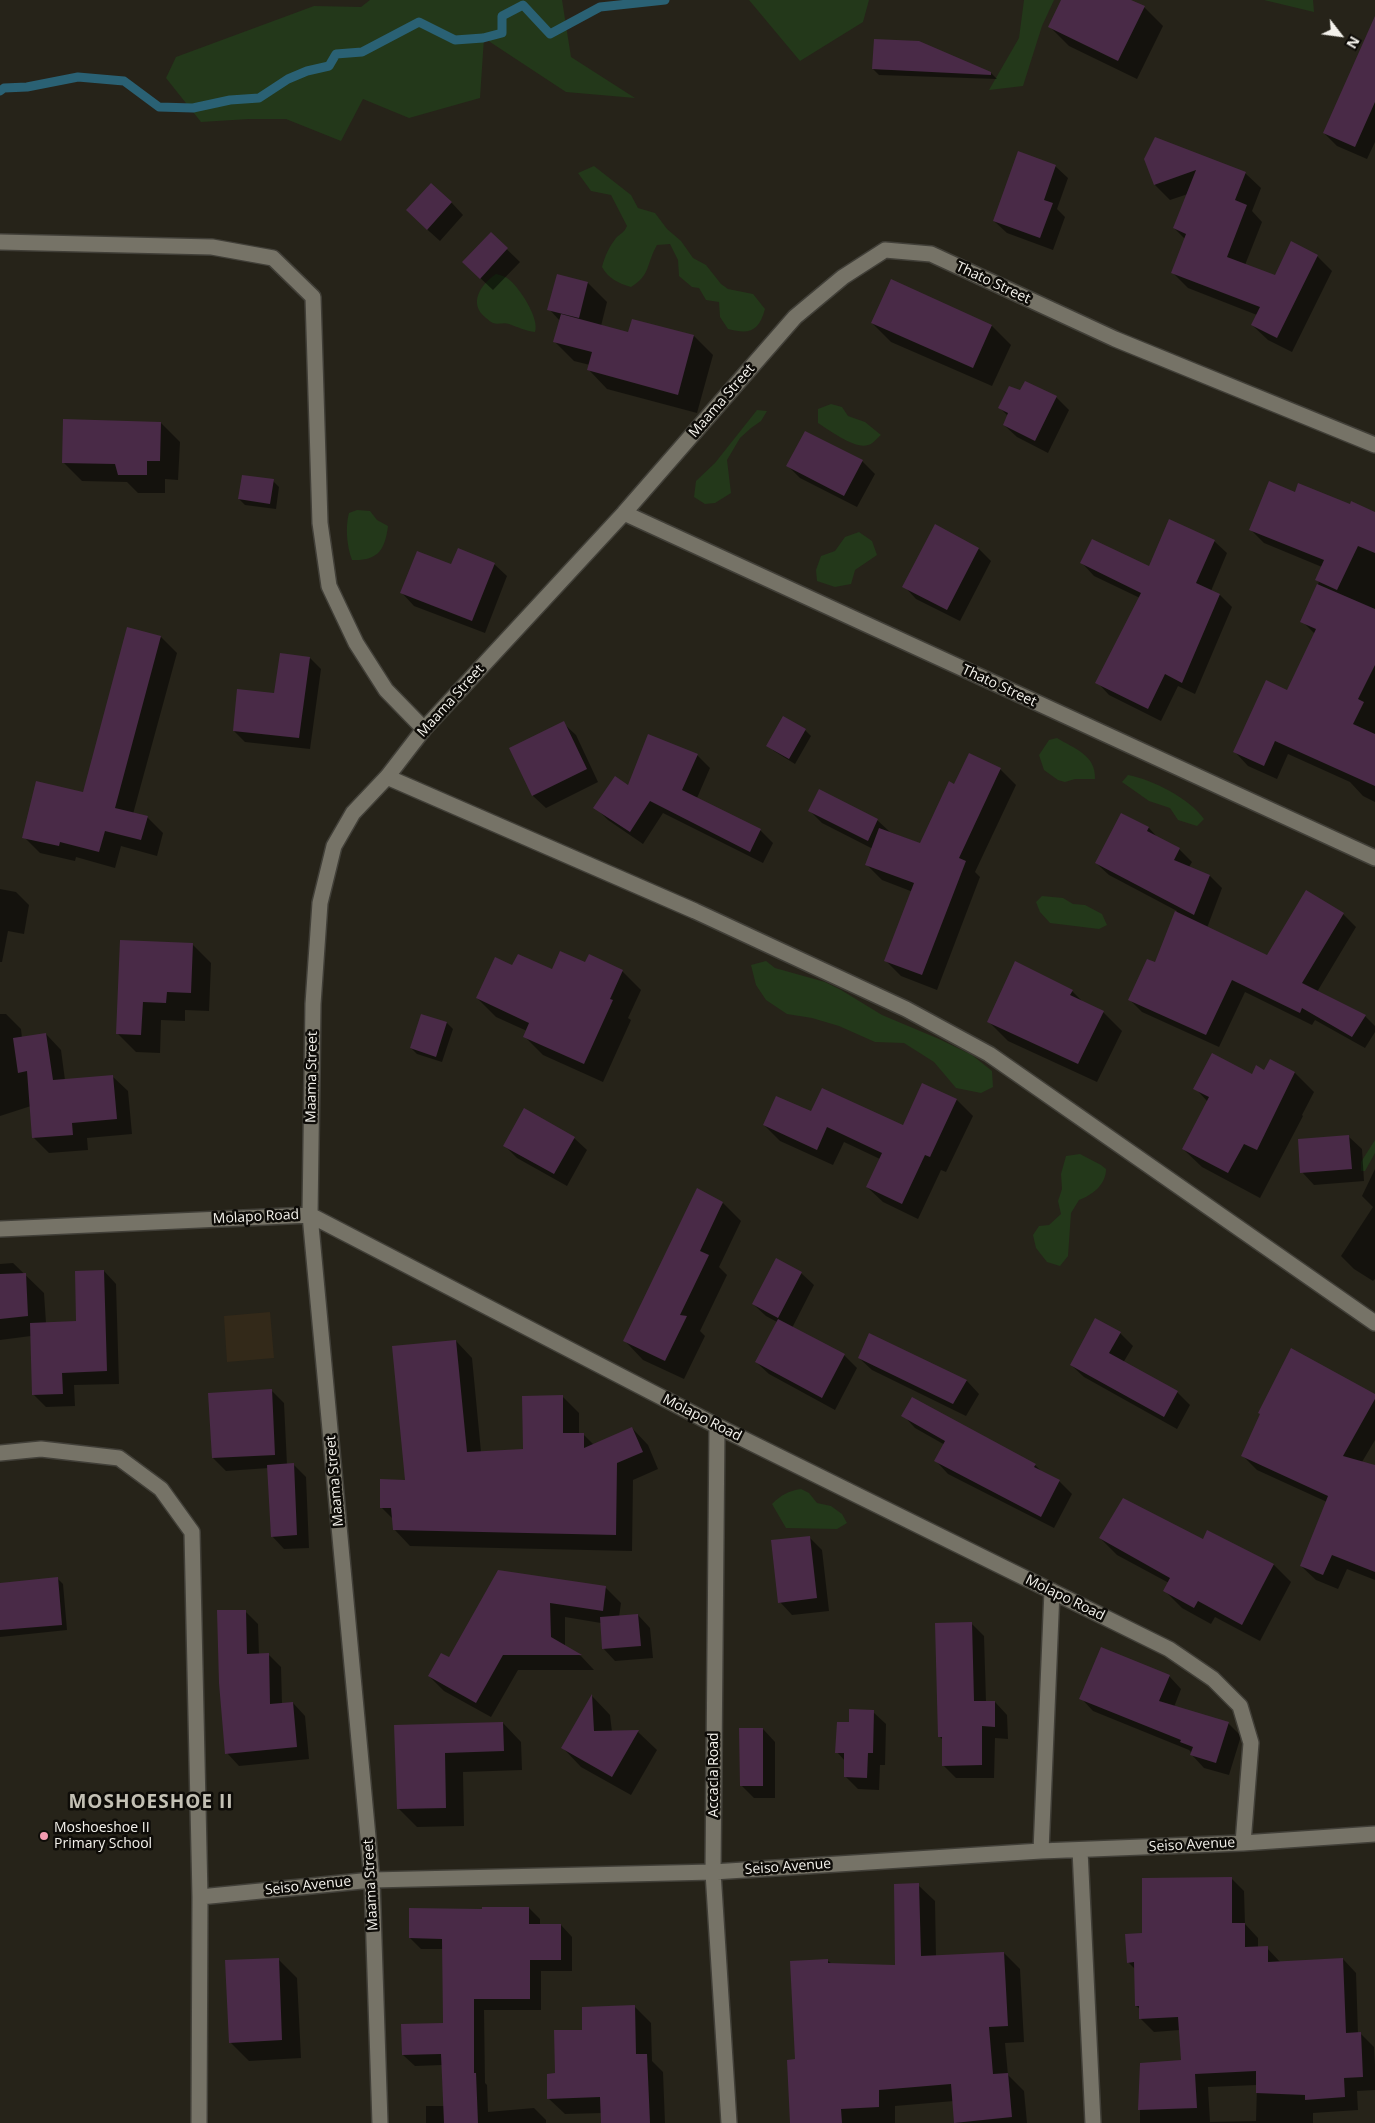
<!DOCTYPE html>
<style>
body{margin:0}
#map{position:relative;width:1375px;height:2123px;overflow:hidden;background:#262319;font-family:"Open Sans",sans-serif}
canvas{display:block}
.north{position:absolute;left:1315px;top:10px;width:50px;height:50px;-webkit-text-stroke:4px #0e0c08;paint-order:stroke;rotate:120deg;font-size:14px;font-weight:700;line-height:20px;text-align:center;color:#f4f2ec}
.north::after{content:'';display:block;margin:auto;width:18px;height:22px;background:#f4f2ec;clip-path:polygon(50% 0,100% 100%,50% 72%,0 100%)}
</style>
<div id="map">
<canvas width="1375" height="2123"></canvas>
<div class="north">N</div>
</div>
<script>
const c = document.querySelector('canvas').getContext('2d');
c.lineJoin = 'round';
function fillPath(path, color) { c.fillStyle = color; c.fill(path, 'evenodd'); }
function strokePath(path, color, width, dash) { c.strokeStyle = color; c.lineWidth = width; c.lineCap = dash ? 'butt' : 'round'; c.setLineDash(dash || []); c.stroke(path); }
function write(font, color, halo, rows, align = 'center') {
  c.font = font + ' "Open Sans",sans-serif'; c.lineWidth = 5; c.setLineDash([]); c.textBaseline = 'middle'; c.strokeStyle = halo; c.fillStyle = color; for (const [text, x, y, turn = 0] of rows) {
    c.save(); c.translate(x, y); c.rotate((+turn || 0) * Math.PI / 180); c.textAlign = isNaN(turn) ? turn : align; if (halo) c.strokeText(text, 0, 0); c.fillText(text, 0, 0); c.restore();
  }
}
const industrial = new Path2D(`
 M270,1312L274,1358L227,1362L224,1316Z`);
const green = new Path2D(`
 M370,0H562L571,57L635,98L566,92L484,38L480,98L409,118L363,99L341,141L286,119H249L201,122L166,78L176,57L314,6L361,7Z
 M749,0H869L863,22L800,61Z
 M1024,0H1054L1042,26L1023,86L989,90L1019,38Z
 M1264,0H1313L1314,12Z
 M594,166L631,195L638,208L655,213L667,229L681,241L693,258L706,265L721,284L728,289L753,294L765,309C759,331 750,335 728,329L720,317L719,302L706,300L699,288L692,287L679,276L678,260L670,244L657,245C646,264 651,275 631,287C618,283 609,279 602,267C605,256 609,247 616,238C621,233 624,233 627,226L611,195L591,191L578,173Z
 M496,274C500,275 504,276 507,278C519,286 540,319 535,332C525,331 518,327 509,324C504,322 498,325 493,323C490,322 489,320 486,318C468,304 480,285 496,274Z
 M831,404L842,407L848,416L865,422L881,435C877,438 873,444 868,445C856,450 829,430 818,423V409Z
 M757,410L767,411L761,421L751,428L740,438L727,460L731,493L715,503L705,504L694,497L696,481L715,463Z
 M357,510L370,511L377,520L388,526C385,550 378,561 352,560C347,547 345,527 349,513Z
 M859,532L872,541L877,555L855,570L851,584L835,587L817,581L816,570L821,556L835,551L845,537Z
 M1057,738C1075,749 1096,755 1095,779H1075L1065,782L1058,780L1044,770L1039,755L1049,740Z
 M1128,775C1153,780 1189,798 1204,819L1197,826L1178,820L1170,808L1149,801L1122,782Z
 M1042,896L1063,898L1073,904L1085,905L1102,914L1107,925L1099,929L1050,923L1040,912L1036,902Z
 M766,961L775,968L825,982L841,990L882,1015L939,1039L972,1055L992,1071L993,1087L981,1093L956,1088L934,1062L904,1043L875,1042L839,1026L812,1018L787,1014L766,1000L756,985L751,965Z
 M1375,1140V1153L1365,1171H1361V1162Z
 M1080,1154L1101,1165L1106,1169C1106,1185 1092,1195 1079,1200L1071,1213L1068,1256L1060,1266L1047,1262L1036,1248L1033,1235L1039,1226L1049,1225L1061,1214L1058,1201L1062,1189L1061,1174L1066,1156Z
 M801,1489L809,1493L817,1503L831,1506L842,1514L847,1523L837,1529L786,1528L772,1504C781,1495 788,1491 801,1489Z`);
const shadow = new Path2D(`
 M1063,0H1128L1144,7L1163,26L1137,79L1069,46L1050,27Z
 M1375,39V142L1367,159L1337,146L1324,133Z
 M873,69L991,73L997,79L879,75Z
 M1145,159L1245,173L1261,188L1252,211L1262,222L1245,265L1275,276L1317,256L1332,271L1292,352L1268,340L1252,325L1257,315L1188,288L1172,272L1185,239L1174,228L1188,194L1170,200L1155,185Z
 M1055,166L1068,178L1057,209L1065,217L1053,250L1007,233L994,221Z
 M451,202L463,215L440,241L420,223Z
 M491,234L520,262L493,290L477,275Z
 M558,275L588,283L607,302L601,326L629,333L694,336L713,355L697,413L607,389L589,370L590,365L574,361L555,342L560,321L549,309Z
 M891,281L992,326L1011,345L992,386L891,342L872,323Z
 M1025,382L1056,397L1069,410L1048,453L1017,437L1004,425L1008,416L1000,408L1020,392Z
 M161,423L180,442L178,480L165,479V493H138L127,482L82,481L63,462Z
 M862,461L875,474L857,507L800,478L788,466Z
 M273,481L279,487L276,509L245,505L239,499Z
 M1295,494L1375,513V802L1363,796L1350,782L1288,754L1277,779L1248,766L1235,752L1288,691L1315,634L1302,621L1319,582L1316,579L1322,567L1264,543L1250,529Z
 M1214,541L1227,553L1211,591L1220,595L1232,607L1195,694L1178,686L1161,721L1109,695L1097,682L1140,598L1094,576L1082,563L1149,567Z
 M979,549L991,561L960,621L916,599L904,586Z
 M494,564L507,576L485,633L414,606L402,593L452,566Z
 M128,629L161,637L177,653L133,814L147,817L163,833L157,856L121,846L115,868L76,857L75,861L40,853L24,837L83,794Z
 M310,658L321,669L310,749L245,742L234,731L275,695Z
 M563,723L576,735L598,782L546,808L533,796L510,749Z
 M805,730L811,736L795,764L774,751L768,745Z
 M697,755L710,768L697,798L760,830L773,843L763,863L663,813L643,844L608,820L595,807L629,786Z
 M1000,769L1016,785L975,872L980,877L937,990L901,976L886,961L913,892L882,880L867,865L873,849L822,823L809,810L877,820L890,832L921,844L955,785Z
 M1122,814L1149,828L1159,839L1179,849L1192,862L1189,867L1210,876L1222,888L1207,928L1268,956L1306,892L1343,914L1356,927L1317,992L1365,1016L1375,1026V1032L1365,1048L1315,1020L1312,1025L1245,992L1219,1047L1142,1012L1130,1000L1155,964L1177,911L1109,875L1096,863Z
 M0,889L16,892L29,905L24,934L8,931L2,962H0Z
 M121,941L192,944L211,963L209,1011L185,1010V1021L161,1020L160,1053L136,1052L117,1033Z
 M586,964L622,971L641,990L628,1018L631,1020L603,1082L543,1055L524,1036L527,1031L496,1017L477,998L552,971Z
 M1072,991L1084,1003L1103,1012L1122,1031L1097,1082L1008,1041L989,1022Z
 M0,1014H6L21,1029L22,1038L46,1034L61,1050L65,1080L112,1076L128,1091L132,1134L87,1138L88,1150L49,1153L34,1138L31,1106L0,1116Z
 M422,1015L447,1023L453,1029L442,1062L417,1054L411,1048Z
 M1271,1061L1295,1073L1314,1092L1302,1115L1303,1116L1260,1198L1202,1167L1183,1149L1208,1102L1195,1088L1264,1071Z
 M923,1085L957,1100L973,1116L946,1172L941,1170L918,1219L883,1202L867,1187L880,1159L844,1142L833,1165L780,1141L764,1125L811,1113L903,1126Z
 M1349,1137L1362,1149L1364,1181L1314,1185L1302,1172Z
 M574,1138L587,1150L567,1186L517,1158L504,1145Z
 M1375,1169V1279L1373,1281L1354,1269L1341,1256L1373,1207L1362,1196Z
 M723,1203L741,1221L719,1267L727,1275L700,1331L705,1336L684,1379L643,1360L625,1341Z
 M13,1263L44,1293L46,1323L77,1322L104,1271L116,1284L119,1384L74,1385L75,1406L46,1407L33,1394L31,1336L0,1340V1264Z
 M801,1273L814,1285L792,1328L844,1355L857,1368L835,1410L769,1374L756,1362L777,1322L766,1316L753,1304Z
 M1120,1333L1133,1346L1123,1363L1177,1392L1190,1405L1177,1429L1084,1377L1071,1365Z
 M870,1335L967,1381L979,1394L966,1416L872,1370L859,1358Z
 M456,1341L472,1358L481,1452L524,1450L562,1396L579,1413V1434H583L594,1445L632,1428L648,1445L658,1469L633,1480L632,1551L410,1546L394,1529L393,1519L382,1508L406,1481Z
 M271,1390L284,1403L287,1465L293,1464L306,1477L309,1548L284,1549L272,1536L269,1468L226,1471L213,1458L210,1394Z
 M1375,1395V1440L1362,1462L1375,1466V1580L1347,1569L1338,1589L1316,1580L1301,1566L1327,1502L1257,1470L1242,1455Z
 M903,1415L1035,1465L1043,1473L1059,1481L1072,1494L1054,1528L948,1474L936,1461L945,1445L915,1428Z
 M1208,1531L1274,1565L1291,1582L1260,1641L1215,1617L1211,1624L1182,1608L1165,1591L1169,1583L1117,1555L1100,1538L1203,1541Z
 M810,1538L822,1550L829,1611L792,1615L780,1602Z
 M499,1571L606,1588L621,1603L619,1617L638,1615L650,1628L653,1658L615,1661L603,1648L601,1623L565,1617V1647L581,1656L594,1670H518L491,1717L444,1691L429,1676L449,1659Z
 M57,1578L63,1584L67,1630L0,1637V1584Z
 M245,1611L258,1624L259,1655L268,1654L281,1667L282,1704L293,1703L305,1716L309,1759L239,1766L227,1753Z
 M971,1623L984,1636L986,1702H995L1007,1715L1008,1739L995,1738L994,1778H956L943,1765V1740L939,1736Z
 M1169,1676L1181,1689L1174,1707L1228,1723L1241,1736L1229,1775L1204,1768L1192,1755V1753L1189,1750L1093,1711L1081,1698Z
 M592,1696L610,1715L612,1732H638L657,1750L631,1795L581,1767L563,1748Z
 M873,1712L886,1724L885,1765H880L879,1790L858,1789L845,1776V1761L837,1752L850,1724Z
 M503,1723L521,1742L522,1770L463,1772L464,1826L417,1827L398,1808L396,1726Z
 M763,1729L775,1742V1798H754L741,1785Z
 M1231,1878L1244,1891L1245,1924L1258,1938V1948H1267L1281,1963L1343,1959L1356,1973L1358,2034H1361L1374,2047L1375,2065V2090L1357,2091L1358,2110L1313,2113V2123H1140V2110L1182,2061L1180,2030L1154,2032L1140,2018V2009L1136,2006V1970L1128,1962L1143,1934ZM1257,2085L1256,2121L1210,2122L1208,2087Z
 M918,1885L935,1901L936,1956L1004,1953L1020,1969L1024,2042L1005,2043L1008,2075L1024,2091L1027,2123H956L954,2101L895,2106V2123H791L796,2060L827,1960L832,1964L896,1966Z
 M529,1908L540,1919V1925H561L572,1937V1971H541V2010H484L485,2083L487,2085L488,2112L534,2108L546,2120V2123H426V2106H444L442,2065L415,2066L403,2055L444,2024V1949H421L410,1938L483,1910Z
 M278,1959L297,1978L301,2058L249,2061L230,2042Z
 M634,2006L651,2023L652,2061L663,2072L665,2123H603L602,2113L565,2114L548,2098L556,2074L584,2031Z`);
const stream = new Path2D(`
 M0,91L4,88L27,87L78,77L124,81L159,107L193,108L230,100L259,98L288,79L307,71L329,66L336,54L362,52L419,22L455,40L483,38L502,33V16L523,5L550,34L600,7L665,0`);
const building = new Path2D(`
 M1061,0H1131L1145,6L1118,61L1048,27Z
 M1375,16V102L1355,147L1323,133Z
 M874,39L919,41L991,72V75L872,69Z
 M1155,137L1246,172L1235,200L1247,205L1227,257L1275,275L1291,241L1318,255L1277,338L1251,325L1260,307L1171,273L1186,234L1173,228L1196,170L1154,185L1144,159Z
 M1018,151L1056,165L1044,200L1053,203L1040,238L993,221Z
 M431,183L452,202L427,230L406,210Z
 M491,232L508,248L480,279L462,262Z
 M557,274L588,282L579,318L547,310Z
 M891,279L992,325L973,368L871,323Z
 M561,314L628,332L632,319L694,335L678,395L587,370L592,352L553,342Z
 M1025,381L1057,396L1035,441L1003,425L1008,413L998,408L1009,386L1020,390Z
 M63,419L161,422L160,461H147V475H118L115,464L62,463Z
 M805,431L863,460L844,496L786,466Z
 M242,475L274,479L270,504L238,499Z
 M1269,481L1295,492L1298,483L1350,504L1351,501L1375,512V553L1358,546L1337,590L1315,580L1324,560L1249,530Z
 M1169,519L1215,540L1196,583L1220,594L1182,683L1165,674L1148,709L1095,683L1141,593L1080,563L1092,539L1149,566Z
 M935,524L979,548L947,610L902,587Z
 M458,548L495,563L472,621L400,593L417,551L451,564Z
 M1317,584L1375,609V665L1358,699L1364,702L1353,724L1375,734V786L1275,741L1264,766L1233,752L1266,680L1287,690L1316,629L1300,622Z
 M127,627L161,636L115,808L148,816L141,840L105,831L99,852L60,842L59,846L22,838L36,781L83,792Z
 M280,653L310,657L299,738L233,731L237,689L274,693Z
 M783,716L806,729L789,759L766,746Z
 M564,721L587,769L532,796L509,748Z
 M648,734L698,754L682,790L761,829L750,852L650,801L630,832L593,808L615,776L628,785Z
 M969,753L1001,768L959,858L966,861L922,975L884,961L914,883L865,865L879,828L920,843L949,781L954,784Z
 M819,789L878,819L868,841L808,811Z
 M1121,813L1149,827L1147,831L1180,848L1174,860L1210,875L1194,915L1095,863Z
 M1306,890L1344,913L1302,983L1366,1015L1352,1037L1302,1008L1300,1013L1232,980L1206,1035L1128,1000L1147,959L1155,962L1175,911L1267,955Z
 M120,940L193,943L191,993L167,992L166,1003L143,1002L141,1035L116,1034Z
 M560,951L585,962L589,954L623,970L610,999L613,1000L584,1064L523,1037L529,1023L476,998L495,957L512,965L518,954L552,969Z
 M1015,961L1073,990L1070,995L1104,1011L1078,1064L987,1022Z
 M421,1014L447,1022L436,1057L410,1048Z
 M46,1033L53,1080L113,1075L117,1119L72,1123L73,1135L32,1138L27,1071L18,1073L13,1038Z
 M1212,1053L1252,1074L1256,1065L1264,1070L1270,1059L1295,1072L1257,1150L1244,1144L1228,1173L1182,1149L1209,1097L1193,1089Z
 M922,1083L957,1099L930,1157L925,1155L902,1204L866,1187L882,1153L827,1127L817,1150L763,1125L776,1096L811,1111L822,1088L903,1125Z
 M524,1108L575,1137L554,1174L503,1146Z
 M1349,1135L1352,1169L1300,1173L1298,1139Z
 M697,1188L723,1202L700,1251L709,1255L680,1315L687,1316L665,1361L623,1341Z
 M776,1258L802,1272L778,1318L752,1304Z
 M104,1270L107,1371L62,1373L63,1394L32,1395L30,1323L76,1321L75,1271Z
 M26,1273L28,1316L0,1319V1274Z
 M1095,1318L1121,1332L1109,1353L1178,1391L1164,1417L1070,1365Z
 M778,1319L845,1354L822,1398L755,1362Z
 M869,1333L967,1380L953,1404L858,1358Z
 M456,1340L467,1452L523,1449L522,1396L563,1395V1433H584V1448L632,1427L643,1452L617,1463L616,1535L393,1530L391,1508H380V1479L405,1480L392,1346Z
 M1291,1348L1375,1394V1399L1343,1456L1375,1465V1572L1332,1555L1323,1575L1300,1566L1328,1496L1241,1456L1260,1414L1258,1413Z
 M272,1389L275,1455L212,1458L208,1393Z
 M912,1397L1036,1464L1034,1467L1060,1480L1041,1517L934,1461L945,1441L901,1416Z
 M294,1463L297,1535L271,1537L267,1465Z
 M1123,1498L1203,1539L1207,1530L1274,1564L1242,1625L1198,1601L1194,1608L1163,1591L1170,1578L1099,1538Z
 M810,1536L817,1598L778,1603L771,1540Z
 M498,1570L606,1586L603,1611L550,1603L551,1637L582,1655H503L476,1703L428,1676L441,1653L449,1657Z
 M58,1577L62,1625L0,1630V1583Z
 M217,1610H246L247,1654L269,1653L270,1704L293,1702L297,1747L225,1754L219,1683Z
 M638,1614L641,1646L602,1649L600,1617Z
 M972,1622L974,1701H995V1727L982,1726V1765L942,1766V1737H938L935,1623Z
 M1101,1647L1170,1675L1159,1701L1229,1722L1216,1763L1190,1755L1193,1747L1180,1742L1181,1740L1079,1699Z
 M592,1694L594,1731L639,1730L612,1777L561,1748Z
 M849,1709L874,1710L873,1753H868L867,1778L844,1777V1753H835L837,1722H849Z
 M503,1722L504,1751L445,1753L446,1808L397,1809L394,1725Z
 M739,1728H763V1786H740Z
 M1232,1877V1923H1245V1947L1268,1946V1962L1343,1958L1346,2033L1361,2032L1363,2077L1344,2078L1345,2097L1305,2100V2095L1256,2093V2071L1195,2074L1197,2108L1138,2110L1140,2063L1181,2060L1178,2017L1139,2019V2006H1135L1134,1962L1127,1963L1125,1934L1142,1933V1878Z
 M919,1883L921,1956L1004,1952L1008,2026L989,2027L993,2074L1008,2073L1012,2117L954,2123L951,2084L879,2090V2107L841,2109L842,2123H790L787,2060L795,2059L790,1961L828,1959V1963L895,1965L894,1884Z
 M482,1907H529V1924H561V1960H530V1999H474V2073H476L478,2123H444L441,2054L402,2055L401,2024L443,2023L442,1939L409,1938V1908L482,1909Z
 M279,1958L282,2040L229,2043L225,1960Z
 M635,2005L636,2054H647L650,2123H601L600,2097L547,2099V2074L555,2073L554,2030H582V2007Z`);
const minor = new Path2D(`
 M0,242L212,247L273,258L313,297L320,523L329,586L356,643L386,690L424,729
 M624,513L1375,858
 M387,777L695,911L906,1009L989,1054L1375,1323
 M0,1229L310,1215L717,1426L1169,1649L1213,1679L1240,1706L1251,1743L1243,1843
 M717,1426L713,1872L729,2123
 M0,1453L41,1449L119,1458L161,1489L192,1532L200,1897L199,2123
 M1080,1850L1093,2123
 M1041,1851L1052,1591
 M200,1897L372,1880L713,1872L1041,1851L1243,1843L1375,1834
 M380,2123L372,1880L310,1215L313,1004L320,903L334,846L353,813L387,777L424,729L624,513L795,317L843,277L885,250L931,254L1115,339L1375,445`);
const markers = [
 [44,1836,5,"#f29ab0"]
];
const streetNames = [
 ["Thato Street",993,283,25],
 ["Maama Street",722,401,-49],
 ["Thato Street",999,686,25],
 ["Maama Street",451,701,-48],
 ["Maama Street",312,1077,-89],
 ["Molapo Road",256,1217,-3],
 ["Molapo Road",702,1418,27],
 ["Maama Street",335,1481,-95],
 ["Molapo Road",1065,1598,26],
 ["Accacia Road",714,1775,-90],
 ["Seiso Avenue",1192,1845,-3],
 ["Seiso Avenue",788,1867,-4],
 ["Maama Street",371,1885,-93],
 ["Seiso Avenue",308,1886,-6]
];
const poiNames = [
 ["Moshoeshoe II",54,1828],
 ["Primary School",54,1844]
];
const districtNames = [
 ["MOSHOESHOE II",151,1803]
];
fillPath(industrial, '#332919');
fillPath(green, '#23381a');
fillPath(shadow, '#0007');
strokePath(stream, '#2a6174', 9);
fillPath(building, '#492a47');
strokePath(minor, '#413f38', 18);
strokePath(minor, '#767367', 15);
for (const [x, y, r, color] of markers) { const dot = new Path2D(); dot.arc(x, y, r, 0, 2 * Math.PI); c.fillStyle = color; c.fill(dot); strokePath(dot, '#0e0c08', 2); }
write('14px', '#f4f2ec', '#0e0c08', streetNames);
write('14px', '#f4f2ec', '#0e0c08', poiNames, 'left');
c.letterSpacing = '1px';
write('bold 19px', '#c3c0b4', '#0e0c08', districtNames);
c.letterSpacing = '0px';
</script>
